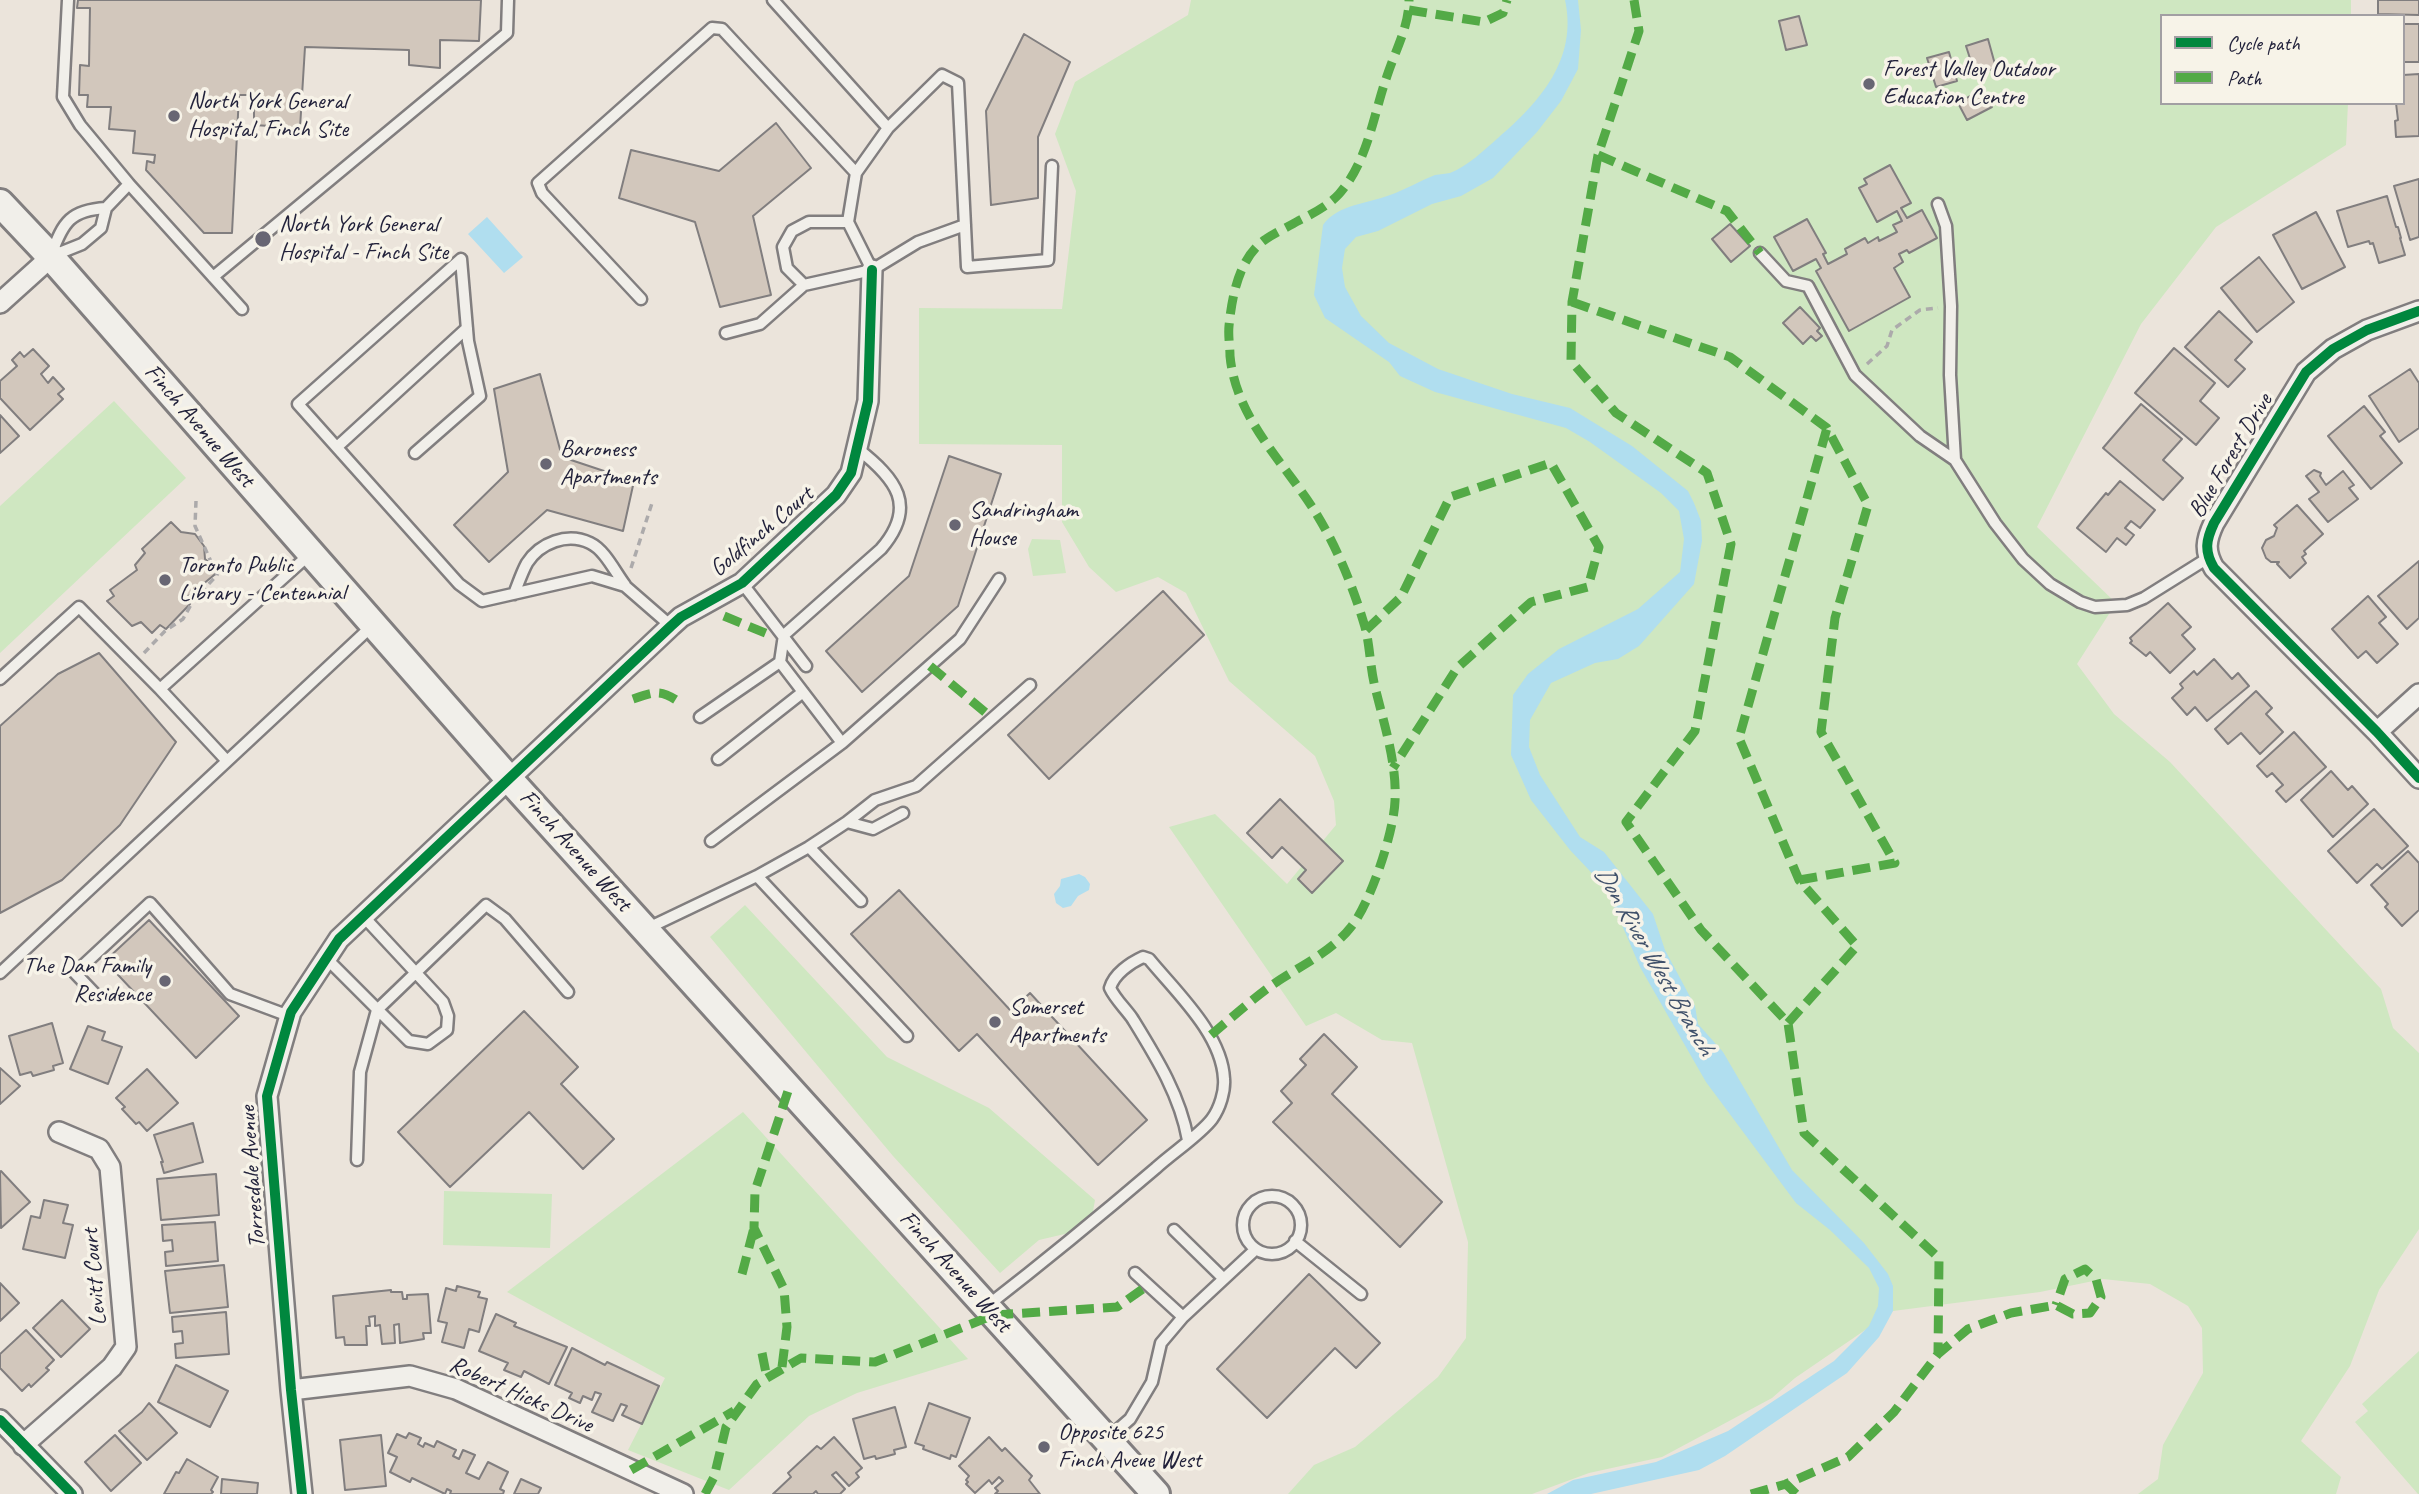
<!DOCTYPE html>
<style>
body{margin:0}
#map{position:relative;width:2419px;height:1494px;overflow:hidden;background:#ebe4db;font-family:Caveat,sans-serif}
canvas{display:block}
.legend{position:absolute;left:2160px;top:14px;width:245px;height:91px;box-sizing:border-box;background:#f7f3e8;border:2px solid #a29fa3;margin:0;padding:9px 12px;list-style:none;font-size:21px;color:#22223b}
.legend li{display:flex;align-items:center;gap:14px;height:35px}
.legend b{width:35px;border:2px solid #a29fa3}
</style>
<div id="map">
<canvas width="2419" height="1494"></canvas>
<ul class="legend">
<li><b style="height:9px;background:#00873e"></b>Cycle path</li>
<li><b style="height:9px;background:#53aa46"></b>Path</li>
</ul>
</div>
<script>
const c = document.querySelector('canvas').getContext('2d');
c.lineJoin = 'round';
function fillPath(path, color) { c.fillStyle = color; c.fill(path, 'evenodd'); }
function strokePath(path, color, width, dash) { c.strokeStyle = color; c.lineWidth = width; c.lineCap = dash ? 'butt' : 'round'; c.setLineDash(dash || []); c.stroke(path); }
function write(font, color, halo, rows, align = 'center') {
  c.font = font + ' Caveat,sans-serif'; c.lineWidth = 7; c.setLineDash([]); c.textBaseline = 'middle'; c.strokeStyle = halo; c.fillStyle = color; for (const [text, x, y, turn = 0] of rows) {
    c.save(); c.translate(x, y); c.rotate((+turn || 0) * Math.PI / 180); c.textAlign = isNaN(turn) ? turn : align; if (halo) c.strokeText(text, 0, 0); c.fillText(text, 0, 0); c.restore();
  }
}
const green = new Path2D(`
 M1191,0H2351V16H2162V103H2348L2346,145L2216,227L2141,324L2037,527L2116,603L2077,664L2114,714L2170,762L2381,989L2393,1028L2419,1053V1229L2379,1290L2350,1366L2301,1441L2341,1477L2336,1494H2138L2158,1479L2163,1445L2203,1373L2202,1328L2188,1306L2150,1284L2103,1279L2040,1292L1893,1311L1795,1378L1772,1398L1662,1457L1589,1473L1532,1494H1288L1314,1465L1355,1447L1438,1377L1466,1338L1468,1242L1412,1043L1382,1040L1336,1013L1306,1026L1169,827L1215,814L1287,884L1336,825L1334,801L1315,756L1229,681L1186,593L1158,577L1116,592L1089,567L1062,522V445L919,444V308L1062,309L1076,191L1055,134L1075,82L1188,15Z
 M114,401L186,478L0,653V506Z
 M1032,539L1060,540L1066,573L1033,576L1028,549Z
 M745,905L887,1057L989,1108L1095,1200L1092,1217L1069,1233L1039,1240L1000,1273L893,1156L710,937Z
 M743,1112L968,1359L857,1393L809,1416L729,1490L628,1450L665,1378L507,1292Z
 M444,1191L552,1194L550,1248L443,1245Z
 M2419,1351V1494H2418L2355,1422L2368,1411L2362,1404Z`);
const water = new Path2D(`
 M1565,0H1578L1581,30L1578,69L1561,101L1537,132L1493,178L1461,196L1432,204L1378,231L1356,237L1345,249L1342,268L1345,287L1361,316L1389,343L1438,369L1512,394L1570,408L1632,446L1688,491L1694,503L1701,521L1702,541L1694,584L1639,646L1618,659L1595,663L1551,683L1530,720L1529,747L1540,775L1580,837L1604,852L1653,914L1665,950L1695,1006L1698,1024L1723,1052L1792,1170L1864,1243L1888,1274L1893,1286V1311L1879,1337L1847,1373L1725,1456L1699,1470L1591,1494H1547L1573,1480L1656,1462L1728,1431L1834,1361L1869,1326L1878,1306L1879,1288L1869,1268L1830,1230L1796,1203L1706,1082L1640,967L1606,888L1570,850L1531,800L1511,755L1513,695L1528,674L1559,649L1638,609L1680,572L1684,539L1679,511L1661,493L1590,442L1566,428L1435,392L1400,376L1389,362L1325,318L1314,295L1323,225C1338,204 1367,204 1390,195C1405,190 1419,181 1435,175C1440,174 1446,174 1450,173C1468,166 1484,150 1498,138C1540,102 1578,59 1565,0Z
 M487,217L523,257L504,273L468,234Z
 M1079,874L1085,877L1090,884L1089,890L1078,896L1071,906L1063,908L1056,903L1054,894L1060,886L1061,879Z`);
const building = new Path2D(`
 M78,0H481L479,41L440,40V68L409,65V50L305,47L300,128L254,125V95H239L232,233H204L146,170L147,161L154,163L155,155L133,153L135,131L109,129L111,107H87L88,95H79L80,65L89,66L90,8H77Z
 M2378,0H2419V15L2378,14Z
 M1799,16L1807,45L1786,50L1779,21Z
 M2403,24H2419V62H2403Z
 M1024,34L1070,62L1038,137V198L991,205L986,111Z
 M1988,39L1996,68L1975,74L1966,46Z
 M1949,52L1957,81L1936,87L1927,58Z
 M2419,74V136L2396,137L2395,121L2398,120L2396,103H2403V75Z
 M1982,89L1992,107L1967,120L1958,103Z
 M776,123L811,168L753,216L771,295L720,307L695,222L619,198L631,150L719,171Z
 M1890,165L1911,203L1901,208L1907,218L1922,210L1937,238L1909,253L1907,250L1899,254L1903,262L1894,268L1910,297L1849,331L1816,271L1821,268L1816,259L1793,271L1774,237L1807,219L1826,253L1823,254L1828,264L1847,254L1845,249L1865,238L1868,243L1878,237L1879,241L1897,232L1893,225L1902,221L1897,211L1877,222L1859,188L1867,184L1864,179Z
 M2419,179V237L2410,240L2394,186Z
 M2387,196L2396,227H2398L2401,238H2400L2405,255L2379,263L2373,243L2370,244L2369,241L2348,247L2337,211Z
 M2316,212L2345,267L2302,289L2273,235Z
 M1730,224L1750,246L1731,262L1712,239Z
 M2259,257L2294,302L2257,332L2221,288Z
 M1800,307L1820,328L1817,331L1822,336L1816,341L1811,336L1803,344L1783,323Z
 M2219,311L2252,342L2235,360L2245,369L2228,387L2185,347Z
 M2174,348L2215,383L2200,401L2219,418L2196,445L2135,393Z
 M33,349L49,366L41,374L48,383L53,377L64,389L58,394L63,399L30,430L0,398V381L17,366L12,360L20,352L24,357Z
 M2410,369L2419,383V428L2399,442L2369,396Z
 M540,374L562,457L634,481L623,531L547,510L489,562L454,525L508,472L494,389Z
 M2141,404L2182,439L2163,460L2183,478L2163,500L2103,448Z
 M2364,406L2385,432L2380,436L2402,463L2371,489L2328,436Z
 M0,415L19,436L0,453Z
 M949,456L1001,474L958,606L862,692L826,651L909,576Z
 M2314,470L2321,473L2320,476L2326,485L2343,471L2354,485L2349,488L2358,499L2328,522L2309,499L2319,492L2306,476Z
 M2120,481L2155,510L2140,528L2131,521L2125,528L2134,535L2126,545L2117,538L2106,552L2077,528L2106,493L2108,495Z
 M2297,505L2323,534L2304,551L2306,554L2302,557L2306,563L2290,578L2277,564L2279,562H2271L2266,558L2262,548L2266,540L2274,536L2277,528L2274,525Z
 M171,522L181,532L195,534L204,546L205,559L219,571L186,598L190,604L166,629L160,625L152,633L141,622L132,626L107,601L114,596L110,590L137,570L135,565L145,553L142,549Z
 M2419,561V618L2407,629L2378,596Z
 M1163,591L1204,635L1049,779L1008,735Z
 M2368,596L2386,617L2379,623L2398,644L2377,663L2366,651L2358,658L2332,629Z
 M2168,603L2191,627L2182,635L2195,649L2170,673L2150,652L2146,656L2130,643L2132,641L2130,638Z
 M99,653L176,742L120,825L62,880L0,913V726L58,674Z
 M2214,659L2232,679L2238,673L2249,686L2207,721L2195,707L2187,715L2172,698L2183,688L2180,684L2194,671L2197,675Z
 M2256,691L2272,708L2266,714L2283,732L2260,754L2241,733L2228,744L2215,729Z
 M2294,732L2326,767L2286,802L2276,791L2283,785L2272,773L2267,777L2257,766Z
 M2331,771L2348,790L2352,786L2368,804L2333,837L2301,800Z
 M1280,799L1343,861L1312,893L1298,879L1306,870L1282,847L1272,858L1247,833Z
 M2374,809L2408,846L2382,869L2377,864L2357,883L2328,851Z
 M2408,851L2419,863V910L2402,926L2385,907L2388,904L2371,885Z
 M899,890L1011,1011L1030,993L1147,1120L1098,1165L977,1034L959,1051L851,934Z
 M149,920L239,1016L196,1058L105,961Z
 M524,1011L578,1067L561,1084L614,1139L583,1169L529,1112L450,1187L398,1132Z
 M52,1023L63,1063L53,1066L54,1070L33,1076L31,1072L20,1075L9,1036Z
 M88,1026L105,1032L102,1040L122,1047L108,1084L70,1069Z
 M1324,1034L1357,1067L1332,1094L1442,1202L1400,1247L1273,1122L1292,1103L1281,1091L1306,1065L1300,1059Z
 M0,1068L20,1086L0,1104Z
 M147,1069L178,1103L147,1131L139,1122L136,1124L122,1109L125,1107L116,1098Z
 M193,1123L203,1162L164,1173L161,1162H163L154,1135Z
 M1,1171L30,1202L1,1228L0,1172Z
 M216,1174L219,1215L161,1220L157,1179Z
 M44,1200L68,1205L63,1223L73,1225L65,1258L23,1249L31,1216L40,1218Z
 M215,1222L218,1261L166,1266L165,1252L173,1251L172,1240L163,1241L162,1225Z
 M224,1265L228,1307L170,1313L165,1271Z
 M1309,1274L1380,1343L1356,1368L1335,1348L1267,1418L1217,1369Z
 M0,1283L19,1303L0,1321Z
 M457,1286L480,1292L478,1297L487,1299L479,1332L469,1329L464,1348L442,1342L447,1323L438,1321L446,1288L456,1291Z
 M391,1290V1292H402L403,1299H407V1295L428,1294L431,1333H423L424,1339L400,1343L399,1324L394,1325L395,1343L382,1344L380,1325L375,1326V1316L369,1317L370,1326H366L367,1345H345L344,1337L336,1338L333,1296Z
 M62,1300L90,1329L61,1357L33,1328Z
 M226,1312L229,1354L176,1358L175,1344L183,1343L182,1331L173,1332L172,1317Z
 M496,1314L516,1323L514,1326L567,1347L549,1384L524,1371L521,1377L504,1370L508,1363L479,1351Z
 M26,1330L54,1360L46,1368L49,1370L31,1387L29,1384L22,1391L0,1368V1354Z
 M572,1348L605,1365L607,1362L659,1386L642,1424L622,1415L627,1406L621,1404L613,1421L592,1412L601,1394L595,1392L592,1400L583,1396L580,1403L569,1398L572,1393L555,1385Z
 M176,1365L228,1391L210,1427L158,1402Z
 M149,1403L177,1433L147,1460L119,1431L142,1412Z
 M929,1403L970,1418L956,1457L951,1455L950,1459L923,1449L924,1446L915,1443Z
 M895,1407L906,1447L894,1450L895,1454L876,1459L875,1456L864,1459L853,1419Z
 M409,1433L421,1438L418,1444L423,1447L425,1443L434,1447L437,1441L456,1450L453,1456L459,1459L463,1450L475,1455L466,1473L479,1479L488,1462L508,1472L500,1489L504,1491L503,1494H450L451,1491L447,1489L445,1494L412,1478L410,1482L390,1472L397,1457L388,1453L397,1434L406,1438Z
 M115,1435L141,1463L111,1491L85,1462Z
 M381,1435L386,1486L345,1490L340,1440Z
 M834,1437L862,1468L856,1473L859,1477L849,1486L836,1472L832,1475L845,1489L840,1494H818L816,1491L813,1494H773L791,1477L788,1473L817,1446L821,1449Z
 M989,1437L1002,1451L1005,1448L1032,1476L1029,1480L1040,1494H995L998,1491L995,1488L1003,1481L999,1477L992,1484L989,1480L975,1493L966,1484L968,1482L966,1480L969,1476L959,1466Z
 M187,1459L218,1477L211,1490L213,1492L211,1494H164L176,1472L179,1473Z
 M222,1479L258,1483L257,1494H221Z
 M521,1479L541,1488L538,1494H514Z`);
const path = new Path2D(`
 M1867,364L1887,346L1892,330L1920,310L1938,308
 M631,568L653,500
 M144,653L165,631L183,619L193,601L217,575L195,526L196,501`);
const service = new Path2D(`
 M68,0L63,97L80,125L129,184L242,309
 M773,0L888,128
 M856,173L848,222L872,270
 M1938,204L1946,226L1951,306L1950,375L1955,460
 M52,253C63,222 71,210 106,208
 M1760,253L1786,281L1808,286L1855,375L1920,436L1955,460L1995,523L2023,559L2050,584L2080,602L2095,607L2127,605L2144,598L2208,558
 M52,256L82,244L101,228L106,208L129,184
 M213,277L507,33L508,0
 M804,285L787,268L783,247L792,231L809,222H848
 M641,299L542,193L538,183L712,28L722,29L856,173L888,128L942,75L958,83L967,267L1048,260L1052,166
 M726,333L760,324L804,285L872,270L918,242L965,225
 M337,447L467,328
 M415,453L480,396L468,341L461,259L298,404L459,584L482,601L592,576L625,586L671,626
 M742,583L806,666
 M514,594C518,584 522,572 527,563C540,543 567,532 590,543C605,550 615,572 625,585
 M0,679L79,607L160,689L227,761
 M160,689L311,553
 M700,717L780,662L784,635L881,549C918,506 896,479 858,449
 M842,743L960,639L999,579
 M718,759L803,692
 M847,822L873,829L903,813
 M711,841L842,743L780,662
 M809,847L847,822L875,800L916,786L1030,685
 M757,876L809,847L861,901
 M646,929L757,876L907,1036
 M326,958L409,1041L428,1044L447,1030L448,1016L443,1002L363,916
 M0,973L373,625
 M96,995L75,973L150,903L230,994L289,1016
 M357,1160L360,1072L377,1010L486,905L505,919L568,992
 M1243 1225a29 29 0 1 1 58 0a29 29 0 1 1-58 0Z
 M1174,1230L1223,1278
 M1295,1241L1361,1294
 M1135,1273L1183,1317
 M987,1306C1045,1261 1101,1215 1156,1168C1171,1154 1201,1134 1212,1119C1220,1108 1225,1091 1224,1079C1222,1034 1176,992 1149,959L1143,957C1130,963 1114,974 1110,988C1115,999 1125,1008 1132,1018C1156,1057 1180,1095 1188,1140
 M1107,1439L1130,1419L1152,1382L1161,1343L1183,1317L1256,1249`);
const minor = new Path2D(`
 M0,303L51,257
 M2419,311L2367,330L2333,349L2306,372L2214,523C2206,540 2204,551 2214,568L2377,732L2419,778
 M2377,732L2419,694
 M291,1390L410,1376L456,1389L683,1494
 M0,1420L72,1494
 M23,1445L112,1367L126,1347L110,1167L99,1149L59,1132
 M302,1494L291,1390L267,1096L291,1012L339,939L671,626L681,617L742,583L836,495L851,473L868,401L872,270`);
const secondary = new Path2D(`
 M0,203L51,257L509,779L1156,1494`);
const quiet = new Path2D(`
 M1634,0L1639,31L1598,155L1572,302L1571,361L1616,413L1707,473L1731,544L1695,731L1626,822L1701,930L1788,1023L1804,1133L1939,1258L1938,1354
 M1409,10L1484,22L1503,13L1507,0
 M1598,155L1727,211L1760,253
 M1572,302L1730,357L1827,428L1868,505L1835,618L1821,732L1895,863L1799,880
 M724,616L770,635
 M1366,630L1401,597L1450,497L1551,463L1599,547L1588,587L1531,602L1457,668L1393,768
 M930,666L992,718
 M633,699C656,691 661,689 682,704
 M1788,1023L1857,946L1799,880L1739,738L1827,428
 M1211,1035C1230,1019 1248,1003 1268,988C1295,968 1330,954 1351,927C1370,904 1394,832 1395,801C1397,763 1384,724 1375,687C1370,667 1370,646 1365,627C1353,586 1336,545 1314,510C1282,460 1236,418 1230,356C1230,346 1228,336 1229,326C1232,296 1239,257 1266,239C1276,232 1288,227 1298,221C1312,214 1328,206 1339,194C1368,161 1373,116 1387,76C1395,51 1409,27 1409,0
 M742,1274L754,1228
 M762,1353L767,1378
 M782,1367L787,1327L784,1289L754,1228L755,1191L789,1088
 M631,1470L734,1411
 M705,1494L714,1477L726,1427L757,1384L801,1358L875,1362L994,1315L1117,1307L1147,1286
 M1751,1494L1786,1484
 M1796,1494L1786,1484L1848,1457L1894,1412L1938,1354L1968,1329L2011,1313L2056,1305L2073,1314L2090,1313L2101,1297L2096,1279L2085,1269L2065,1279L2056,1305`);
const cycleway = new Path2D(`
 M2419,311L2367,330L2333,349L2306,372L2214,523C2206,540 2204,551 2214,568L2377,732L2419,778
 M0,1420L72,1494
 M302,1494L291,1390L267,1096L291,1012L339,939L671,626L681,617L742,583L836,495L851,473L868,401L872,270`);
const markers = [
 [1869,84,7,"#686673"],
 [174,116,7,"#686673"],
 [263,239,9,"#686673"],
 [546,464,7,"#686673"],
 [955,525,7,"#686673"],
 [165,580,7,"#686673"],
 [165,981,7,"#686673"],
 [995,1022,7,"#686673"],
 [1044,1447,7,"#686673"]
];
const poiNames = [
 ["Forest Valley Outdoor",1883,70],
 ["Education Centre",1883,98],
 ["North York General",188,102],
 ["Hospital, Finch Site",188,130],
 ["North York General",279,225],
 ["Hospital - Finch Site",279,253],
 ["Baroness",560,450],
 ["Apartments",560,478],
 ["Sandringham",969,511],
 ["House",969,539],
 ["Toronto Public",179,566],
 ["Library - Centennial",179,594],
 ["The Dan Family",151,967,"right"],
 ["Residence",151,995,"right"],
 ["Somerset",1009,1008],
 ["Apartments",1009,1036],
 ["Opposite 625",1058,1433],
 ["Finch Aveue West",1058,1461]
];
const streetNames = [
 ["Finch Avenue West",199,426,49],
 ["Blue Forest Drive",2231,456,-59],
 ["Goldfinch Court",762,532,-40],
 ["Finch Avenue West",575,851,48],
 ["Torresdale Avenue",253,1177,-94],
 ["Finch Avenue West",955,1272,48],
 ["Levitt Court",95,1277,-95],
 ["Robert Hicks Drive",521,1395,24]
];
const waterNames = [
 ["Don River West Branch",1654,961,60]
];
fillPath(green, '#cfe7c1');
fillPath(water, '#b0deef');
fillPath(building, '#d2c7bc');
strokePath(building, '#817e7f', 2);
strokePath(service, '#817e7f', 15);
strokePath(minor, '#817e7f', 24);
strokePath(secondary, '#817e7f', 32);
strokePath(path, '#acaaab', 3.5, [7, 5]);
strokePath(service, '#f1efea', 10);
strokePath(minor, '#f1efea', 19);
strokePath(secondary, '#f1efea', 26);
strokePath(quiet, '#53aa46', 9, [18, 9]);
strokePath(cycleway, '#00873e', 10);
for (const [x, y, r, color] of markers) { const dot = new Path2D(); dot.arc(x, y, r, 0, 2 * Math.PI); c.fillStyle = color; c.fill(dot); strokePath(dot, '#f7f3e8', 2.5); }
write('24px', '#22223b', '#f7f3e8', poiNames, 'left');
write('24px', '#22223b', '#f7f3e8', streetNames);
write('italic 26px', '#3f506a', '#f7f3e8', waterNames);
</script>
